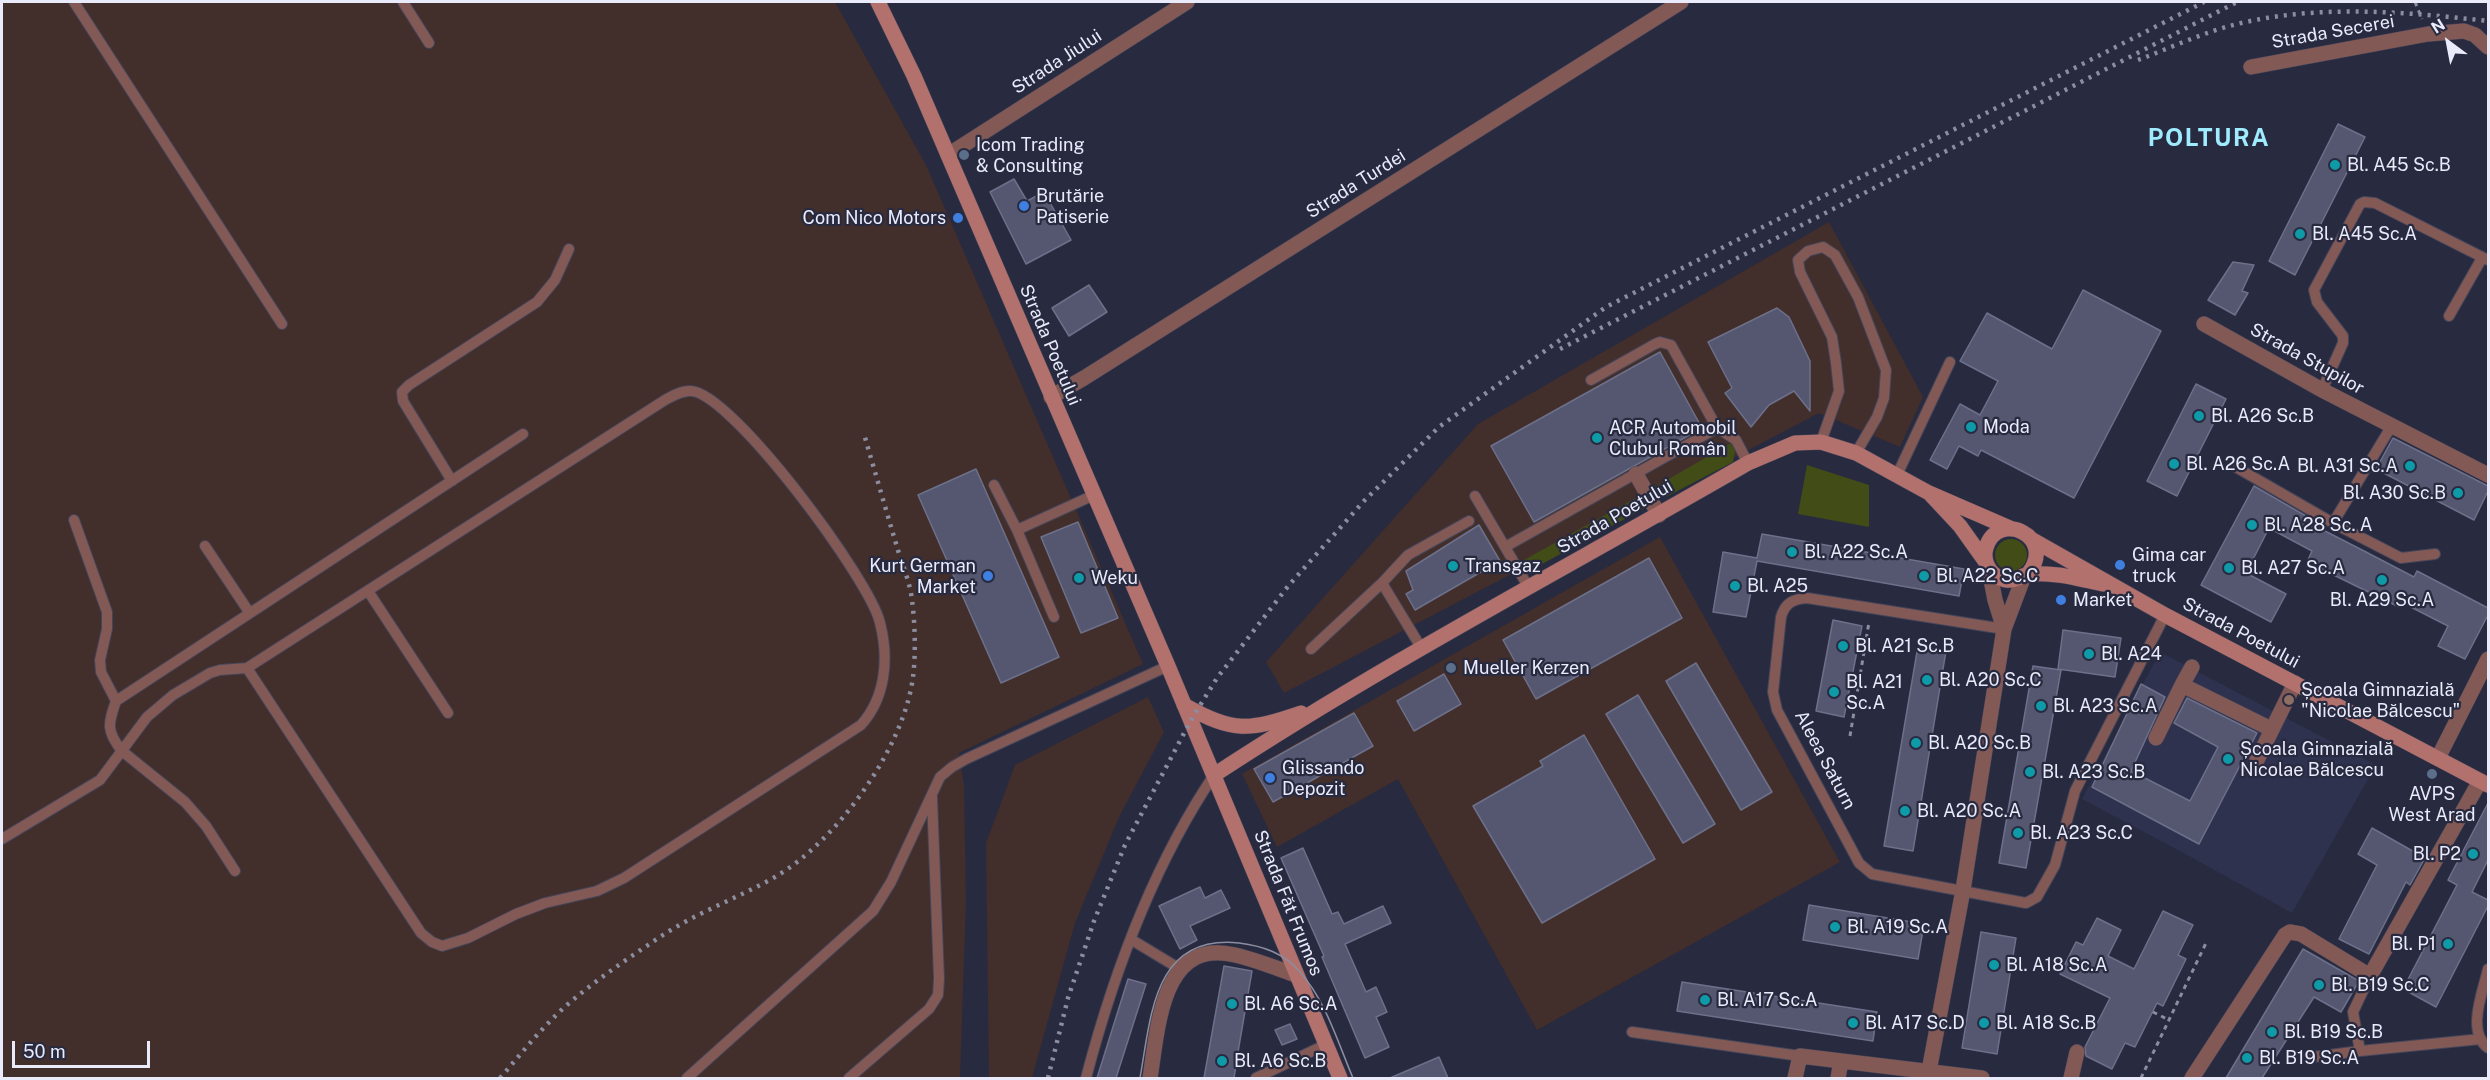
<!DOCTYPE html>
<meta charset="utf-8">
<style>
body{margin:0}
#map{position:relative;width:2490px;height:1080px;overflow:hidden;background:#282a40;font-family:"Public Sans",sans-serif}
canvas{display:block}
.frame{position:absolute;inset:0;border:3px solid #e9ebfa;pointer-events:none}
.north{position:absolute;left:2418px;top:12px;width:60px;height:60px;-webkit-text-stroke:4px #282a40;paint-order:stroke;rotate:328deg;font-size:16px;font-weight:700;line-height:24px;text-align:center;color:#e9ebfa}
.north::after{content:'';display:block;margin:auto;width:21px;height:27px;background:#e9ebfa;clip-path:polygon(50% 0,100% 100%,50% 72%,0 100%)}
.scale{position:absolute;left:12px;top:1041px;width:138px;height:27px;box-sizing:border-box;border:3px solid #e9ebfa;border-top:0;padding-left:8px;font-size:18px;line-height:21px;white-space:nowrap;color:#e9ebfa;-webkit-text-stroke:4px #282a40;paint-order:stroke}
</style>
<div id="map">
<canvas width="2490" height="1080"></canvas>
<div class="frame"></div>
<div class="north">N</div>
<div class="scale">50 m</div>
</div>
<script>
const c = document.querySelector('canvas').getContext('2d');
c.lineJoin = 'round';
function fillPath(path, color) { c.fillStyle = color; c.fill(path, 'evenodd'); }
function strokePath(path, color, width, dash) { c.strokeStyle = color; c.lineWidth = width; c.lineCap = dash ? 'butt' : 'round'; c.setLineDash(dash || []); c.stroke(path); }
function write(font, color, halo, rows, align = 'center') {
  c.font = font + ' "Public Sans",sans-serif'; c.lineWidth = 4.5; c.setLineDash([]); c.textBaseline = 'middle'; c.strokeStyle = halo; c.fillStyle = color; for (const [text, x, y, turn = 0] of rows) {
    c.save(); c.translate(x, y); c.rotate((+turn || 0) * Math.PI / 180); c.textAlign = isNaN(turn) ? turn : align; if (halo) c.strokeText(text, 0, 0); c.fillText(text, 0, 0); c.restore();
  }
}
const industrial = new Path2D(`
 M2,2H835L926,165L1143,664L959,753L964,786L966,901L960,1078H2Z
 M1829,222L1923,397L1900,447L1819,413L1284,693L1266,662L1478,424Z
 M1660,537L1840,862L1537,1030L1398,779L1277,847L1242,774Z
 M1148,697L1164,732L1119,817L1075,923L1032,1078H989L986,843L1015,765Z`);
const built = new Path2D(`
 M2160,652L2376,765L2292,913L2191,857L2082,799Z`);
const green = new Path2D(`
 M1731,443L1735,451L1733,462L1666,497L1657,496L1653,488Z
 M1807,465L1869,485V527L1798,514Z
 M1639,496L1644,498L1646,503L1643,509L1531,570H1525L1523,566L1524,560Z
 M1995 555a16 16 0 1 1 32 0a16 16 0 1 1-32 0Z`);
const building = new Path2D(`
 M2338,124L2365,137L2295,275L2269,261Z
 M1014,179L1027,201L1044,192L1071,240L1026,264L990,192Z
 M2233,262L2254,265L2242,291L2248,293L2235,315L2208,300Z
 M1089,285L1107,312L1069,336L1052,308Z
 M2083,290L2161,331L2074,498L1981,450L1978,456L1959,446L1947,469L1930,460L1960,404L1980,415L1998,381L1960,361L1987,313L2052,349Z
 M1777,308L1789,317L1810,361V411L1794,391L1769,405L1751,427L1725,393L1732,388L1708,342Z
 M1660,352L1702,428L1534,522L1491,446Z
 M2196,384L2226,399L2177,496L2147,481Z
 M2393,438L2488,486V491L2474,520L2376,469Z
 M976,469L1059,657L1001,683L918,495Z
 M2254,486L2325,527L2323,530L2366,552L2414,577L2417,571L2488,608V615L2465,659L2438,646L2448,626L2401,602L2399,607L2307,562L2312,551L2269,528L2246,573L2286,594L2271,622L2201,585Z
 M1078,522L1118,618L1081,633L1041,537Z
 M1479,525L1500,561L1415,610L1406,594L1413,590L1406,571Z
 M1762,534L1964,569L1959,596L1757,561L1746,617L1713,612L1723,552L1757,558Z
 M1649,558L1682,618L1536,699L1503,640Z
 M1833,620L1862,626L1844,717L1816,711Z
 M2063,630L2121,638L2115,677L2058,669Z
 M1918,646L1946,651L1913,851L1884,846Z
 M1696,663L1772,792L1741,810L1666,681Z
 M2033,666L2061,670L2026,868L1999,863Z
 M1444,674L1461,704L1414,731L1397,701Z
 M2141,684L2165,697L2131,771L2190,801L2218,747L2174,723L2187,698L2257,733L2199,844L2092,787Z
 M1638,695L1715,824L1683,843L1606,714Z
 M1354,713L1373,746L1273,802L1254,769Z
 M1584,735L1655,859L1542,923L1473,806L1543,766L1540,761Z
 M2488,803V860L2472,892L2488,900V906L2436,1007L2403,989L2457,885L2448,880Z
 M2372,828L2425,858L2410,885L2406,882L2369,954L2339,939L2377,865L2358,854Z
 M1303,848L1332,914L1338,912L1344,924L1383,906L1391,923L1345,944L1366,992L1376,987L1387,1012L1376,1017L1389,1047L1365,1058L1322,957L1324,956L1281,858Z
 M1200,887L1205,898L1221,890L1230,908L1190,926L1197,940L1180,949L1159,906Z
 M1809,905L1924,924L1918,959L1803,940Z
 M2163,911L2193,925L2178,955L2186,959L2163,1006L2157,1003L2135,1047L2125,1043L2112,1069L2086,1056L2085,1047L2110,998L2060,974L2076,942L2083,945L2097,918L2121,930L2108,956L2134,969Z
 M1981,932L2016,938L1997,1054L1962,1048Z
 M2303,949L2359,981L2341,1012L2314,997L2262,1078H2226Z
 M1224,966L1252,971L1239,1046L1234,1078H1204Z
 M1128,979L1146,984L1116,1078H1097Z
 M1682,982L1877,1012L1873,1041L1677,1011Z
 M1290,1024L1297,1039L1282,1045L1275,1030Z
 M1439,1057L1448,1078H1390Z`);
const path = new Path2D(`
 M2415,2L2422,19
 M1850,736L1869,622
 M2153,1012L2169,1020
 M2141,1078L2207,941`);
const lane = new Path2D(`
 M74,2L282,324
 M403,2L429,43
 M2449,316L2482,258
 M1591,380L1655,344L1660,342L1671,345L1717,428L1736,440L1748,463
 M2322,390L2343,343V336L2317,302L2314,290L2360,204L2364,202L2375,203L2488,260
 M1821,442L1839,391L1836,363L1832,337L1800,272L1798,260L1808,251L1823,247L1835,255L1858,297L1886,370L1884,398L1877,417L1856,453
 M2234,466L2333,523L2391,427
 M1897,475L1950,362
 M452,481L403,401L402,392L409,385L537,302L555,280L569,249
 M994,485L1017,530
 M1475,496L1505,547L1717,428
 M74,520L107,612V629L100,660L101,672L116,701
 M2333,523L2401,558L2435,554
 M205,546L249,612
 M1505,547L1529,588
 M368,591L448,713
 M1054,617L1017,530L1094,495
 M2004,629L1807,598C1793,599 1785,603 1781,617L1773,692L1777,710L1859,863L1872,874L2026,903L2037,897L2055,865L2075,791L2165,615
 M1311,649L1382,583
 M1422,649L1382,583L1408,555L1469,521
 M2,839L100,780L147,717L173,695L210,673L220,670L247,668L665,400C673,396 682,390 691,391C732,393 871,581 880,623C889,658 886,697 861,725L624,878L597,891L545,903L516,914L468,938L442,946L432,942L421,933L247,668
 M235,871L206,826L185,802L122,751C106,731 108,724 116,701L523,434
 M1132,940L1180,969
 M2488,969C2483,991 2466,1032 2488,1048
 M1632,1032L1800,1056
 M2360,1051L2481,1039
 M2313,1057L2360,1051L2353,1012L2370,976
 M687,1078L873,911L891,882L940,777L952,767L966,759L1168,666
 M849,1078L929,1009L938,995L939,979L932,797
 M1086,1078C1113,975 1154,864 1214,775
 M1256,1078L1325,1045`);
const street = new Path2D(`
 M2251,67L2428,34L2464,31L2475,35L2488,47
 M948,155L1187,2
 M2204,324L2322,390L2488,475
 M1051,397L1084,378L1681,2
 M1636,474L1659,515
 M1989,569L1995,600L2004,629
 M2182,685L2192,667
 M2156,738L2182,685L2271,729
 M2438,758L2488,659
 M2257,760L2295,683
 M1929,1071L1963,890L2004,629L2024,576
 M1150,1078C1158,1029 1161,937 1235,955C1256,960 1276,968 1296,975
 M1795,1078L1800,1056L1982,1078
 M1838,1078L1841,1061
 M2071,1078L2077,1052
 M2192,1078L2285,935L2290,932L2301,934L2370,976L2480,781`);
const secondary = new Path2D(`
 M878,2L914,76L1168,666L1340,1078
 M1931,495L1960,526L1985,561
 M2031,539L2165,615L2488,785
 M2028,574C2058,536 1997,509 1986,548C1984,555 1985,563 1990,570C1993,574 1999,578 2005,580C2015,582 2021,575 2031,574C2056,572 2079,579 2103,584
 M1184,705C1234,733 1248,731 1301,713
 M1214,775C1386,662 1570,566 1748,463L1795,443L1821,442L1856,453L1929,493L2012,529`);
const tram = new Path2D(`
 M1140,1078C1151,1017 1153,934 1239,943C1263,946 1284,953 1300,972C1326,1001 1338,1043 1353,1078`);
const rail = new Path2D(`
 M2138,60C2170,48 2204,32 2237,24C2319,4 2406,12 2488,21
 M1560,349L2237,2
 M500,1078C522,1053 542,1027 567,1005C597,979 630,957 663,935C698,912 738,898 775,877C837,841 904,748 913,677C916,652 915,624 912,600C910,582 902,564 897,547C886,510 875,472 864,434
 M1048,1078L1068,998L1094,921L1125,845L1191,720L1217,678L1289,585L1364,501L1439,427L1606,307L2204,2`);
const markers = [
 [964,155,6,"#5c6f8a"],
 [2335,165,6,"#0f9aa8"],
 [1024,206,6,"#3f7fe0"],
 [958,218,6,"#3f7fe0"],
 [2300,234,6,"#0f9aa8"],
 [2199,416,6,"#0f9aa8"],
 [1971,427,6,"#0f9aa8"],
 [1597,438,6,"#0f9aa8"],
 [2174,464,6,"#0f9aa8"],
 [2410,466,6,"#0f9aa8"],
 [2458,493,6,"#0f9aa8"],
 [2252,525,6,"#0f9aa8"],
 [1792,552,6,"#0f9aa8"],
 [2120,565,6,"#3f7fe0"],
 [1453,566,6,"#0f9aa8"],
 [2229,568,6,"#0f9aa8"],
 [988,576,6,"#3f7fe0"],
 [1924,576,6,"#0f9aa8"],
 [1079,578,6,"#0f9aa8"],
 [2382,580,6,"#0f9aa8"],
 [1735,586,6,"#0f9aa8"],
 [2061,600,6,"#3f7fe0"],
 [1843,646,6,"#0f9aa8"],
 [2089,654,6,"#0f9aa8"],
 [1451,668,6,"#5c6f8a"],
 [1927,680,6,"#0f9aa8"],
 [1834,692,6,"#0f9aa8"],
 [2289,700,6,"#8d6e63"],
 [2041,706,6,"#0f9aa8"],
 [1916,743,6,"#0f9aa8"],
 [2228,759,6,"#0f9aa8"],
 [2030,772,6,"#0f9aa8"],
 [2432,774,6,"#5c6f8a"],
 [1270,778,6,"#3f7fe0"],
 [1905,811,6,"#0f9aa8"],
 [2018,833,6,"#0f9aa8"],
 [2473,854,6,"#0f9aa8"],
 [1835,927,6,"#0f9aa8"],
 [2448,944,6,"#0f9aa8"],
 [1994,965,6,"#0f9aa8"],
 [2319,985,6,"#0f9aa8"],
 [1705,1000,6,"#0f9aa8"],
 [1232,1004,6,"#0f9aa8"],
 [1853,1023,6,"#0f9aa8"],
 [1984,1023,6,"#0f9aa8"],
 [2272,1032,6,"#0f9aa8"],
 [2247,1058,6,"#0f9aa8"],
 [1222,1061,6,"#0f9aa8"]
];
const streetNames = [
 ["Strada Secerei",2333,32,-10],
 ["Strada Jiului",1057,62,-33],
 ["Strada Turdei",1356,184,-32],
 ["Strada Poetului",1050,345,67],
 ["Strada Stupilor",2307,359,29],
 ["Strada Poetului",1615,517,-30],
 ["Strada Poetului",2241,633,28],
 ["Aleea Saturn",1825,760,62],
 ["Strada Făt Frumos",1288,903,68]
];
const poiNames = [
 ["Icom Trading",976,145],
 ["& Consulting",976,166],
 ["Bl. A45 Sc.B",2347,165],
 ["Brutărie",1036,196],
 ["Patiserie",1036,217],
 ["Com Nico Motors",946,218,"right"],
 ["Bl. A45 Sc.A",2312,234],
 ["Bl. A26 Sc.B",2211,416],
 ["Moda",1983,427],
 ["ACR Automobil",1609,428],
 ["Clubul Român",1609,449],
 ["Bl. A26 Sc.A",2186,464],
 ["Bl. A31 Sc.A",2398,466,"right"],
 ["Bl. A30 Sc.B",2446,493,"right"],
 ["Bl. A28 Sc. A",2264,525],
 ["Bl. A22 Sc.A",1804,552],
 ["Gima car",2132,555],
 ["truck",2132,576],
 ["Kurt German",976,566,"right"],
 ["Market",976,587,"right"],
 ["Transgaz",1465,566],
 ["Bl. A27 Sc.A",2241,568],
 ["Bl. A22 Sc.C",1936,576],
 ["Weku",1091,578],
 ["Bl. A25",1747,586],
 ["Market",2073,600],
 ["Bl. A29 Sc.A",2382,600,"center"],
 ["Bl. A21 Sc.B",1855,646],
 ["Bl. A24",2101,654],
 ["Mueller Kerzen",1463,668],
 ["Bl. A20 Sc.C",1939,680],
 ["Bl. A21",1846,682],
 ["Sc.A",1846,703],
 ["Școala Gimnazială",2301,690],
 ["\"Nicolae Bălcescu\"",2301,711],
 ["Bl. A23 Sc.A",2053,706],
 ["Bl. A20 Sc.B",1928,743],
 ["Școala Gimnazială",2240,749],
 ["Nicolae Bălcescu",2240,770],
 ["Glissando",1282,768],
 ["Depozit",1282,789],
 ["Bl. A23 Sc.B",2042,772],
 ["AVPS",2432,794,"center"],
 ["West Arad",2432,815,"center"],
 ["Bl. A20 Sc.A",1917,811],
 ["Bl. A23 Sc.C",2030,833],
 ["Bl. P2",2461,854,"right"],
 ["Bl. A19 Sc.A",1847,927],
 ["Bl. P1",2436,944,"right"],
 ["Bl. A18 Sc.A",2006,965],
 ["Bl. B19 Sc.C",2331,985],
 ["Bl. A17 Sc.A",1717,1000],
 ["Bl. A6 Sc.A",1244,1004],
 ["Bl. A17 Sc.D",1865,1023],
 ["Bl. A18 Sc.B",1996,1023],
 ["Bl. B19 Sc.B",2284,1032],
 ["Bl. B19 Sc.A",2259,1058],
 ["Bl. A6 Sc.B",1234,1061]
];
const districtNames = [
 ["POLTURA",2209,139]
];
fillPath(industrial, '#422e2b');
fillPath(built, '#2f324e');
fillPath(green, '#414c17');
fillPath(building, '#54576f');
strokePath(building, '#6d708a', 1.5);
strokePath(lane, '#43455a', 12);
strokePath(street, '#43455a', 16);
strokePath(secondary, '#43455a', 16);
strokePath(path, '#8b8da0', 3, [4.5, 4.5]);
strokePath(lane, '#825955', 10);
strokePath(street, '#825955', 15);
strokePath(secondary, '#b2716c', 15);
strokePath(tram, '#8c8ea0', 1.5);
strokePath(rail, '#8c8ea0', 4.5, [3, 6]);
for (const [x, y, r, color] of markers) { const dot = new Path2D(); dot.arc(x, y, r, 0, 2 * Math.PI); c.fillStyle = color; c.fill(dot); strokePath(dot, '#282a40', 2); }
write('18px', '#e9ebfa', '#282a40', streetNames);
write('18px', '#e9ebfa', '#282a40', poiNames, 'left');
c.letterSpacing = '1.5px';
write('bold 24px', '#9fecff', '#282a40', districtNames);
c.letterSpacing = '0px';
</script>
